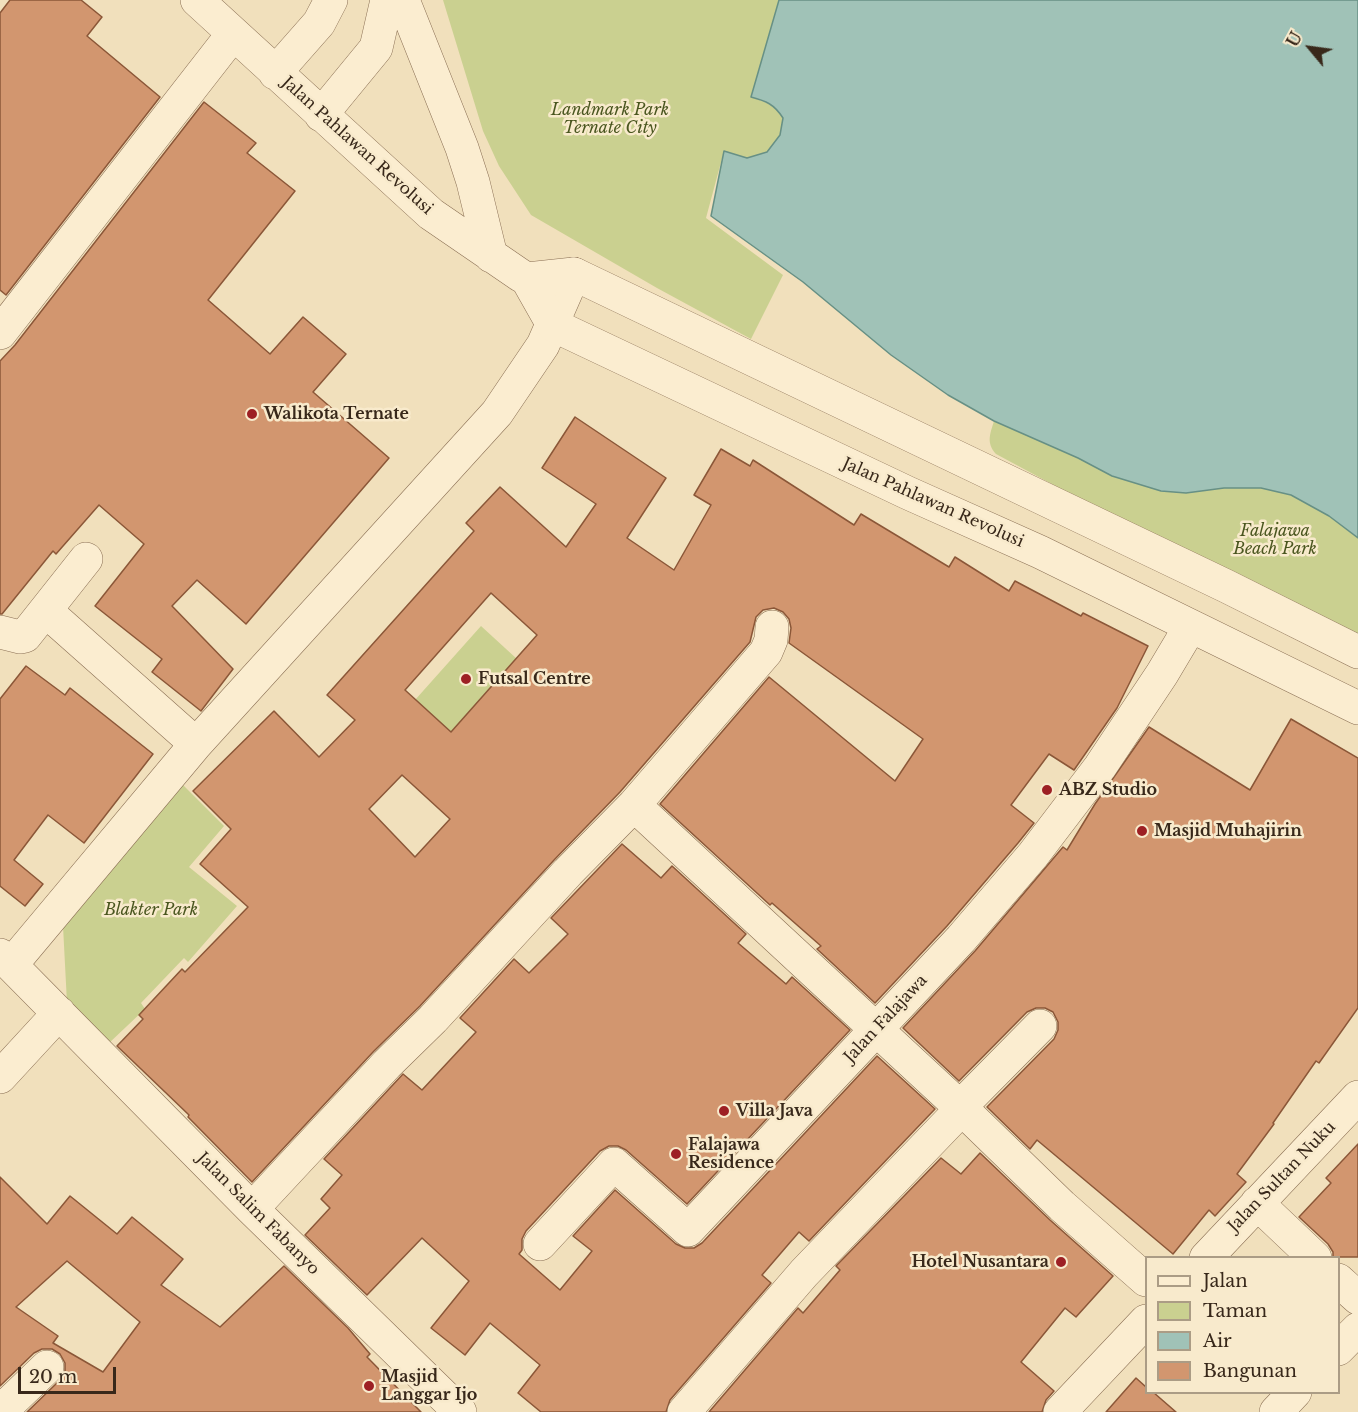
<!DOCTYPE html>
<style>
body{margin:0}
#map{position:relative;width:1358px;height:1412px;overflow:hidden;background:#f1e0bc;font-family:"Libre Baskerville",serif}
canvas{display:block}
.legend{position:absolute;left:1145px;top:1256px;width:195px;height:138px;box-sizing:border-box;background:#f8eacc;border:2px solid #ab9c85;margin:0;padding:8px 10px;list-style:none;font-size:18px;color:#38281a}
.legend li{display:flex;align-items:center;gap:12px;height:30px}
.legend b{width:30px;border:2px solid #ab9c85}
.north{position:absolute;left:1280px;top:18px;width:60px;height:60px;-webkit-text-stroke:4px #f8eacc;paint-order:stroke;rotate:299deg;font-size:16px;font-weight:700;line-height:24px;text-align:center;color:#38281a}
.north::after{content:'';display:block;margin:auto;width:21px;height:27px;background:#38281a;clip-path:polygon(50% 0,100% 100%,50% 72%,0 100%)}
.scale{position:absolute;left:18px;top:1367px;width:98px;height:27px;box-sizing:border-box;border:3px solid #38281a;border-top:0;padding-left:8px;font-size:18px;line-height:21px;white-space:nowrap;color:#38281a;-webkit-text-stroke:4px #f8eacc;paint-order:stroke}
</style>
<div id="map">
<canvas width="1358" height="1412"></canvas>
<ul class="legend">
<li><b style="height:8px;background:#fbedd0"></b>Jalan</li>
<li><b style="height:16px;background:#cad090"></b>Taman</li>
<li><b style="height:16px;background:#a0c2b7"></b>Air</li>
<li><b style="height:16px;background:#d2966f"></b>Bangunan</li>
</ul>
<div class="north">U</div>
<div class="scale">20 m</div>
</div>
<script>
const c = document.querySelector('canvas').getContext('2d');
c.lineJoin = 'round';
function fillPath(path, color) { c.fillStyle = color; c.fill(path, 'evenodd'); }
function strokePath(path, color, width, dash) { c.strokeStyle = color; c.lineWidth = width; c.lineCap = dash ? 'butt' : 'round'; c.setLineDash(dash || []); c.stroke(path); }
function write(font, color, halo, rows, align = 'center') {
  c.font = font + ' "Libre Baskerville",serif'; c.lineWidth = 5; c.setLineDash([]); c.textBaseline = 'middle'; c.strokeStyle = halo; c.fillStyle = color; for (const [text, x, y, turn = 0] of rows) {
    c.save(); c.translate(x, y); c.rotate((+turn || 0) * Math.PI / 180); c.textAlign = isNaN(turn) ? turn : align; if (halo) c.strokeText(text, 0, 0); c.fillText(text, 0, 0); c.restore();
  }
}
const green = new Path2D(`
 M443,0H779L751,97C765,102 774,104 783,118L780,135L767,152L747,158L724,151L706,218L783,275L751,339L657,288L531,215L499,166L483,131Z
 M994,421L1078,458L1112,476L1224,488H1261L1291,495L1329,516L1358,538V635L1102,511L996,454C986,443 990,434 994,421Z
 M481,626L517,659L451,732L415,700Z
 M181,783L224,826L189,867L237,906L188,962L184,958L141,1003L145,1009L108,1044L67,1003L63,926Z`);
const water = new Path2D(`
 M779,0H1358V538L1329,516L1291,495L1261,488H1224L1186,493L1161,491L1112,476L1078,458L994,421L948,395L891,355L803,282L711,216L724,151L747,158L767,152L780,135L783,118C774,104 766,101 751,97Z`);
const building = new Path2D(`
 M10,0H81L102,17L87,36L160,97L6,295L0,290V13Z
 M204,102L256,143L247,153L295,191L208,300L270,354L303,317L346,354L313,392L389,458L246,624L197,580L172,606L233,669L201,711L152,672L162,659L95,606L144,544L99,505L56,554L53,551L2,614H0V361L15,345Z
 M575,417L666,478L627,538L674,570L711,505L694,495L721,449L750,466L753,460L854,525L861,514L949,567L955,557L1009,591L1015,581L1081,616L1083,613L1148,646L1117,708L1074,770L1049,754L1011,805L1034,823L1018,843L947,926L875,1003L817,949L821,946L772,903L770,905L660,804L769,677L895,781L923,739L789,643L791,628L789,619L783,612L774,608L763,610L756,617L750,642L620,792L555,859L420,1006L374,1051L252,1182L188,1117L189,1115L117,1046L143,1019L139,1015L182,969L185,972L248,907L200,864L231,829L193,791L274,711L319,757L355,720L327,695L474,531L466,523L500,487L566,547L596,504L542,468ZM491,593L537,635L451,732L405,690ZM402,775L450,819L415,857L369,809Z
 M26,666L65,695L70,688L153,754L84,843L48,815L14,860L43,884L25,906L0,886V699Z
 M1291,719L1358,758V1008L1319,1063L1316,1061L1273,1123L1274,1124L1237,1174L1246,1182L1215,1216L1209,1210L1173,1254L1037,1140L1030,1149L987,1107L1054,1039L1058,1030V1022L1053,1012L1045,1008H1036L1027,1012L959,1081L903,1028L975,951L1063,847L1067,850L1095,804L1149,727L1250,790Z
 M622,844L661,878L672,866L746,934L738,943L786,984L792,977L850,1030L687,1204L626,1150L618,1146H609L600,1151L526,1231L522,1239V1250L519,1254L560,1290L592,1251L573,1236L615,1190L676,1244L685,1248H694L702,1243L877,1056L935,1109L809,1241L799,1232L762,1275L771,1283L670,1400L666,1412H541L518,1393L540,1365L490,1323L465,1355L431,1328L469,1281L422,1238L367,1295L305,1235L330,1208L321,1199L342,1175L324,1159L403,1074L422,1090L476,1032L460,1018L514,959L529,973L568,934L551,918Z
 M1358,1144V1257H1333V1252L1328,1244L1299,1217L1331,1183L1326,1178Z
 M980,1153L1050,1220L1113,1276L1076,1317L1065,1308L1021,1362L1054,1391L1046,1400L1042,1412H709L798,1308L803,1313L840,1270L836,1266L941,1158L961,1174Z
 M0,1177L47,1224L70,1196L117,1234L132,1217L183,1259L161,1285L220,1327L284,1266L348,1328L370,1354L367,1357L421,1412H27L60,1380L65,1373V1363L60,1354L52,1349H42L34,1353L0,1386ZM67,1261L140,1322L103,1372L53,1343L58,1336L16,1307Z
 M1136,1378L1146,1387V1392H1153L1176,1412H1106Z`);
const minor = new Path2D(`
 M0,333L233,34
 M46,611L196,744
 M0,632L20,637L25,636L86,559
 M634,805L766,652L771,640L772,627
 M0,955L11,965L196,744L497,413L543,345L574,274
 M11,965L252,1209L460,1412
 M1040,1026L960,1107L1062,1206L1146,1280
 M0,1077L59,1013
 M1257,1203L1315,1258
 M252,1209L387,1064L433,1019L568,872L634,805L960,1107L951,1120L804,1273L684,1412
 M540,1244L614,1164L688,1230L961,939L1033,855L1100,767L1162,674L1190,627
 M1206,1258L1358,1097
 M1338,1280L1358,1298
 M1338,1349L1358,1329
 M0,1412L47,1367
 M1060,1412L1146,1321
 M1276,1412L1295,1392`);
const tertiary = new Path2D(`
 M197,0L431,214L520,275L527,279L574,274L1226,586L1358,652
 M403,0L462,148L473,182L491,256
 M275,73L319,23L331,0
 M321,115L376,48L387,0
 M527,279L553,325L908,493L1040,552L1358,708`);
const markers = [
 [252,414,6,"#9d2024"],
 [466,679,6,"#9d2024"],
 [1047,790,6,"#9d2024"],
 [1142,831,6,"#9d2024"],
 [724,1111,6,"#9d2024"],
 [676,1154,6,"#9d2024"],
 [1061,1262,6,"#9d2024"],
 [369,1386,6,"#9d2024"]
];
const parkNames = [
 ["Landmark Park",610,110],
 ["Ternate City",610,128],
 ["Falajawa",1275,531],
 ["Beach Park",1275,549],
 ["Blakter Park",151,910]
];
const streetNames = [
 ["Jalan Pahlawan Revolusi",357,146,42],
 ["Jalan Pahlawan Revolusi",933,503,24],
 ["Jalan Falajawa",886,1019,-47],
 ["Jalan Sultan Nuku",1282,1177,-46],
 ["Jalan Salim Fabanyo",258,1214,45]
];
const poiNames = [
 ["Walikota Ternate",264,414],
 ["Futsal Centre",478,679],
 ["ABZ Studio",1059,790],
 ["Masjid Muhajirin",1154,831],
 ["Villa Java",736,1111],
 ["Falajawa",688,1145],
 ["Residence",688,1163],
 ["Hotel Nusantara",1049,1262,"right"],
 ["Masjid",381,1377],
 ["Langgar Ijo",381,1395]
];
fillPath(green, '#cad090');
fillPath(water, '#a0c2b7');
strokePath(water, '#679085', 1.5);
fillPath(building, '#d2966f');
strokePath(building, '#8b5738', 1.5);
strokePath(minor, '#8a6f54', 34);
strokePath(tertiary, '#8a6f54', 34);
strokePath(minor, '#fbedd0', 33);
strokePath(tertiary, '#fbedd0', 33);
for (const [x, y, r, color] of markers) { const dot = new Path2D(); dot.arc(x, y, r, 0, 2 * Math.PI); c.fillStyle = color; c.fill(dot); strokePath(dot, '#f8eacc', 2); }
write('italic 16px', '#4a561f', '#f8eacc', parkNames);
write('16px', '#38281a', '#f8eacc', streetNames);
write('bold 16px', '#38281a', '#f8eacc', poiNames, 'left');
</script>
